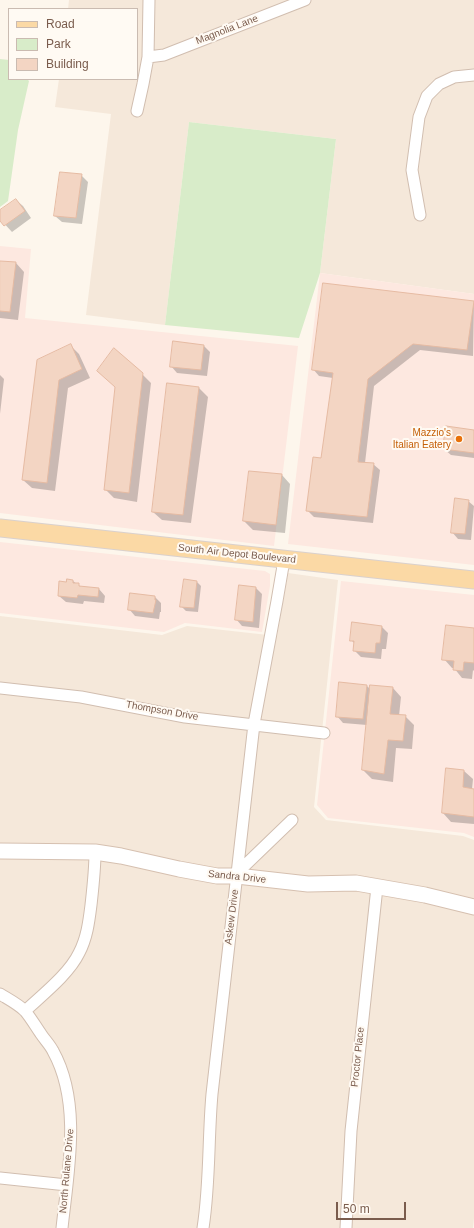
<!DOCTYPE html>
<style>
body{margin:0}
#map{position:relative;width:474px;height:1228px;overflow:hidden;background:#fdf6ec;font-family:Arial,sans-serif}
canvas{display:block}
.legend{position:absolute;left:8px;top:8px;width:130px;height:72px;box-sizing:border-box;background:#fffaf3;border:1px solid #cabbb1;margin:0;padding:5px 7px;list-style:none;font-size:12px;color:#7a5c4d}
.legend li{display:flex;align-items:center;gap:8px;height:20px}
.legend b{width:20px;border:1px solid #cabbb1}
.scale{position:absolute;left:336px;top:1202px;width:70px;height:18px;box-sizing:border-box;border:2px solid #7a5c4d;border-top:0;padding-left:5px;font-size:12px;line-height:14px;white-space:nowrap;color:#7a5c4d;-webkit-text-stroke:3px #fffaf3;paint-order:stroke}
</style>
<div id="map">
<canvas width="474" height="1228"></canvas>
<ul class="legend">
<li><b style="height:5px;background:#fbd9a5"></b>Road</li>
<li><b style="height:11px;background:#d8ecc9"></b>Park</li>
<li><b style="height:11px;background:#f3d5c3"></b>Building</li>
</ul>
<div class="scale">50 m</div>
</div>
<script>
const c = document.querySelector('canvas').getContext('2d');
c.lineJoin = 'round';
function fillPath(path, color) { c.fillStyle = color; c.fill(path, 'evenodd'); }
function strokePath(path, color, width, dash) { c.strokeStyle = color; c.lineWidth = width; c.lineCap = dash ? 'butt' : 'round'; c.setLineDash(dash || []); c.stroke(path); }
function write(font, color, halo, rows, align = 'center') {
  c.font = font + ' Arial,sans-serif'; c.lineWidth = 4; c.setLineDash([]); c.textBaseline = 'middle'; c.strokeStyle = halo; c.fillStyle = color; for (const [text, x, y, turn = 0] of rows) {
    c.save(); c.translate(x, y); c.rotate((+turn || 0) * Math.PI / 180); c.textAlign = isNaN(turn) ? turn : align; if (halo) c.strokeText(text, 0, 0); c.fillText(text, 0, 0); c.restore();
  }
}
const residential = new Path2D(`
 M69,0H474V294L320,273L336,139L189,122L165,325L86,315L111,114L55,107L59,79H137V9H68Z
 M288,573L338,580L314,807L326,820L463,836L474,840V1218L473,1228H0V616L162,635L187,626L277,636Z`);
const commercial = new Path2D(`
 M0,246L31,249L25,318L298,346L274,546L0,513Z
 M320,273L474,294V565L288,544Z
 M0,542L265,571L270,574V586L262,632L185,623L164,632L0,613Z
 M341,581L474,595V837L464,833L328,818L317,805Z`);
const green = new Path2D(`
 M0,59L9,60V79H27L29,81L18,130L8,201L0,207Z
 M189,122L336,139L320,273L299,338L165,325Z`);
const shadow = new Path2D(`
 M81,175L88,182L82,224L62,222L55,216Z
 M16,200L23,206L31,218L12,232L0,219V211Z
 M0,262L16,263L24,272L18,320L0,318Z
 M474,302L473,356L420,350L374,386L365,463L373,464L380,470L373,523L314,517L307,510L322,459L333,378L319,376L313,369Z
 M70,345L79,354L90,378L68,388L55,491L32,488L23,480Z
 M204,346L210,352L207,376L177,373L171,366Z
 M142,374L151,383L137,502L114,498L105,489Z
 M0,375L4,379L0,414Z
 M168,384L199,388L208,397L191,523L162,520L153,512Z
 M474,431V458L451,455L444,449Z
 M282,475L290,484L285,533L253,530L244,521Z
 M468,501L474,506L471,540L458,539L452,532Z
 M73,581L81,587L99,589L105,596L104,603L84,601L83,604L66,602L59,596Z
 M197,582L201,586L198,612L186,611L181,606Z
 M256,588L262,594L259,628L242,626L236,619Z
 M155,597L161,603V612H160L159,619L135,616L129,609Z
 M381,626L388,633L386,649H382L381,659L361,657L354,650L355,644L351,640Z
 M474,629V671L473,670L472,679L462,678L454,668H452L444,659Z
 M367,686L371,690L393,688L401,697L399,716H405L414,725L412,749L396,748L393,782L372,779L363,770L367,725L343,723L337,716Z
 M464,771L473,779L472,789L474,790V824L451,822L443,813Z`);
const building = new Path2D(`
 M60,172L82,174L76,218L54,216Z
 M16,199L25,211L4,226L0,221V210Z
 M0,261L16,262L10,312L0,311Z
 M323,283L474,301L467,350L413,344L368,379L358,462L374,463L367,517L306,511L313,457L321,458L333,373L312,370Z
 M173,341L204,345L201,370L170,367Z
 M71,344L82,369L59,380L47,483L22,480L37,360Z
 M114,348L143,373L129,493L104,490L115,387L97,371Z
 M167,383L199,387L183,515L152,512Z
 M446,426L474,430V453L443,449Z
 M249,471L282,474L276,525L243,521Z
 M455,498L469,500L465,534L451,533Z
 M67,579L73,580V583H79V586L99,588L98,597L78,595L77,598L58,596L59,581L66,582Z
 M184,579L197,581L194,608L180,607Z
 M239,585L256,587L253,622L235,620Z
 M130,593L155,596V600H156L153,613L128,610Z
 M352,622L382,626L380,643H376L375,653L353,651L354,641H350Z
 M446,625L474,628V663L464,662L463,671L453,670L454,661L442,660Z
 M339,682L367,685L363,719L336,717Z
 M370,685L393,687L390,714L406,715L403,741L388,740L384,774L362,770Z
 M446,768L464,770L463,787L474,789V817L442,813Z`);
const street = new Path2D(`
 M148,57L164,55L305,0
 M137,111L143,84L148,57L149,0
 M420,215L412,170L419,117L427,96L439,84L454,77L474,75
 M0,688L81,697L185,717L324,733
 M237,873L292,820
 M0,994C8,999 18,1004 25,1011C31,1018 36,1027 41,1034C45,1040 50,1045 53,1051C82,1103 68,1172 62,1228
 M25,1011C42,995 69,974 79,953C87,938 89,921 91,905C93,887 95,870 95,852
 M0,1178L67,1185
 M203,1228C210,1184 208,1139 212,1094L254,724L277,601L284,560
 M346,1228L351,1131L377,887`);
const secondary = new Path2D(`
 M0,851L95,852L121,856L179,869L217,876H237L308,884L356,883L425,895L474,907`);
const primary = new Path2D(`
 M0,528L474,580`);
const markers = [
 [459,439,4,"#e8710a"]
];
const streetNames = [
 ["Magnolia Lane",227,30,-21],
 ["South Air Depot Boulevard",237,554,6],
 ["Thompson Drive",162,711,10],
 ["Sandra Drive",237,877,6],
 ["Askew Drive",232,917,-83],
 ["Proctor Place",358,1057,-84],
 ["North Rulane Drive",67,1171,-85]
];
const foodNames = [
 ["Mazzio's",451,433],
 ["Italian Eatery",451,445]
];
fillPath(residential, '#f5e8da');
fillPath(commercial, '#fde8e0');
fillPath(green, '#d8ecc9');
fillPath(shadow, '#0003');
fillPath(building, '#f3d5c3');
strokePath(building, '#e6bba3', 1);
strokePath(street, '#d1beb0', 13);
strokePath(secondary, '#d6c0b0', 17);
strokePath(primary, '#dad1cd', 19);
strokePath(street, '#fff', 11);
strokePath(secondary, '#fff', 15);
strokePath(primary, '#fbd9a5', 17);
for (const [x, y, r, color] of markers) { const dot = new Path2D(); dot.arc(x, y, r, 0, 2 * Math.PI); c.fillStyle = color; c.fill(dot); strokePath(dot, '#fffaf3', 1.5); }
write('10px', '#7a5c4d', '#fffaf3', streetNames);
write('10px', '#c56008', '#fffaf3', foodNames, 'right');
</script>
